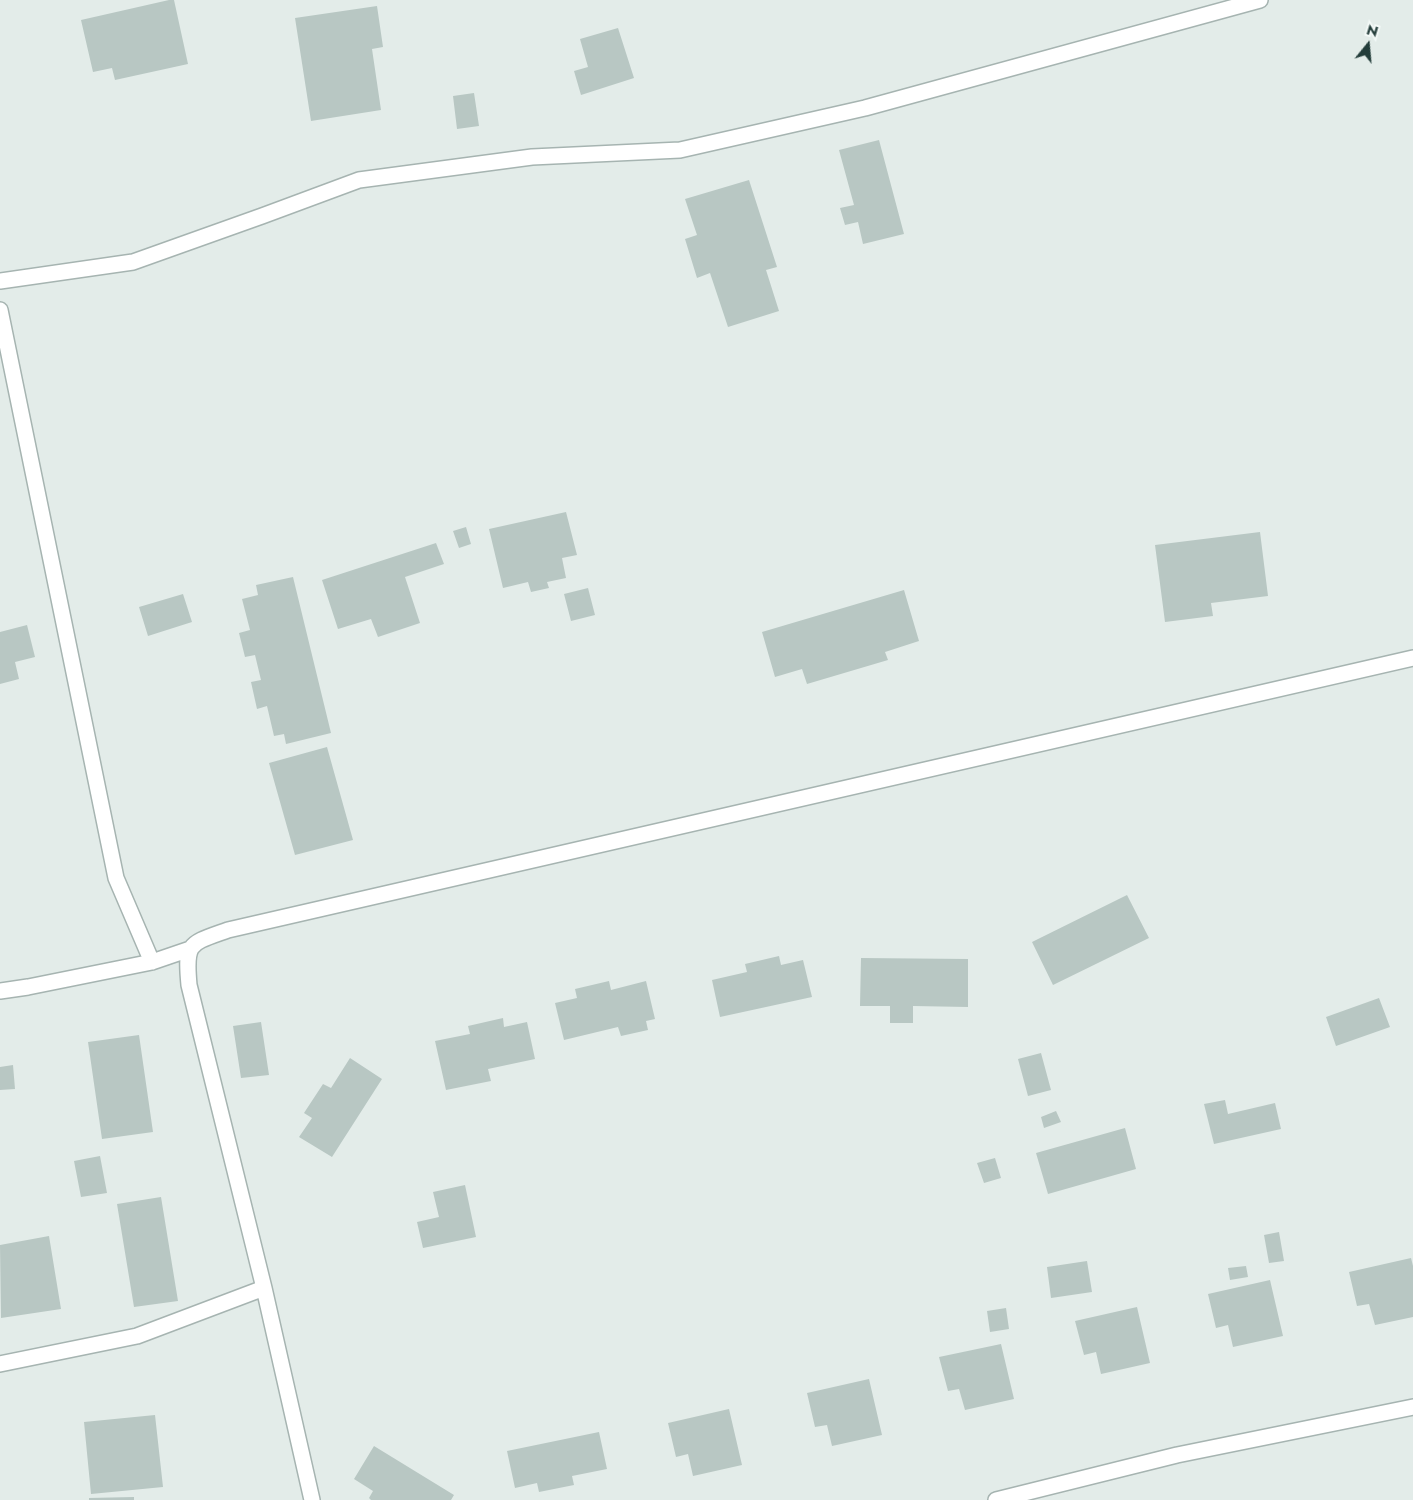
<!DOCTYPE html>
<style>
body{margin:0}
#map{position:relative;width:1413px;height:1500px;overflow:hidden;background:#e3ece9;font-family:Jost,sans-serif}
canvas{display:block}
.north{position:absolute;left:1343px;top:20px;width:50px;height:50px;-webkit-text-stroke:4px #f3f9f7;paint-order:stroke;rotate:17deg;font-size:14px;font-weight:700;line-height:20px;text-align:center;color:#233d3a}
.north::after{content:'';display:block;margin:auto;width:18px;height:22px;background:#233d3a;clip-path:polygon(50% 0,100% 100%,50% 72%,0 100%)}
</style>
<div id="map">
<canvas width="1413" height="1500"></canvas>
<div class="north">N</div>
</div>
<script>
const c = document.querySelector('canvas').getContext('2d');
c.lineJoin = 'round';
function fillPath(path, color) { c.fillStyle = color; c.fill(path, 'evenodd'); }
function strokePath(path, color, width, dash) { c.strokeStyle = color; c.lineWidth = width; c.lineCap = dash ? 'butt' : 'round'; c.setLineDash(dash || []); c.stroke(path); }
const building = new Path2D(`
 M169,0H174L188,64L115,80L112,68L93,72L81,20Z
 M377,6L383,47L372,49L381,110L311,121L295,18Z
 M618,28L634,78L581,95L574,71L588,67L580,39Z
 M474,93L479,126L457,129L453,96Z
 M879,140L904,234L863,244L858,222L845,225L840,208L854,205L839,150Z
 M749,180L777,267L766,270L779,311L728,327L710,273L697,278L685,239L697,235L685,199Z
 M566,512L577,555L562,558L566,578L547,582L549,588L531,592L528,582L503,588L489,529Z
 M466,527L471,544L459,548L453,531Z
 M1260,532L1268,596L1211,603L1213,616L1165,622L1155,545Z
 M436,543L444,564L405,577L420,623L378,637L371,619L338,629L322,580Z
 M293,577L331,733L286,744L284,734L274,736L267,706L257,709L251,682L261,680L255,655L245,657L239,633L250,630L242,599L258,595L256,585Z
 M588,588L595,615L571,621L564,594Z
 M904,590L919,641L885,652L888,660L807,684L802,669L775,677L762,632Z
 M183,594L192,622L148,636L139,607Z
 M27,625L35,657L15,662L19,679L0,684V632Z
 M327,747L353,840L295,855L269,763Z
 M1127,895L1149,938L1053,985L1032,942Z
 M779,956L781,965L803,960L812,997L720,1017L712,980L747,972L745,964Z
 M861,958L968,959V1007L913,1006V1023H890V1006H860Z
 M609,981L611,990L646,981L655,1019L646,1021L648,1030L621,1036L618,1027L564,1040L555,1003L577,998L575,989Z
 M1379,998L1390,1027L1336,1046L1326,1017Z
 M503,1018L504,1027L527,1022L535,1059L488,1069L491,1081L446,1090L435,1041L470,1034L468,1026Z
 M261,1022L269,1075L241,1078L233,1026Z
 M139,1035L153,1132L102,1139L88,1042Z
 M1041,1053L1051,1090L1028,1096L1018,1059Z
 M350,1058L382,1079L332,1157L299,1137L312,1118L304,1113L323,1084L331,1088Z
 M13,1065L15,1089L0,1090V1067Z
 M1225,1100L1228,1114L1275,1103L1281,1129L1214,1144L1204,1104Z
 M1056,1111L1061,1122L1044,1128L1041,1117Z
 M1125,1128L1136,1169L1048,1194L1036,1153Z
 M100,1156L107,1193L81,1197L74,1161Z
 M995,1158L1001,1178L984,1183L977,1163Z
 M465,1185L476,1237L423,1248L417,1222L439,1217L433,1192Z
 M161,1197L178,1301L134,1307L117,1204Z
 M1279,1232L1284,1261L1269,1263L1264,1235Z
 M49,1236L61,1309L1,1318L0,1245Z
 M1411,1258L1413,1266V1317L1375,1325L1369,1304L1357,1306L1349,1272Z
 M1087,1261L1092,1292L1051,1298L1047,1267Z
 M1246,1266L1248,1277L1230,1280L1228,1268Z
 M1270,1280L1283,1336L1233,1347L1228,1325L1216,1328L1208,1294Z
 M1137,1307L1150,1363L1101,1374L1096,1352L1084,1355L1075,1321Z
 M1006,1308L1009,1329L990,1332L987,1311Z
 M1001,1344L1014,1399L965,1410L959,1389L948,1391L939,1357Z
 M869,1379L882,1435L832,1446L827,1425L815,1427L807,1393Z
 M729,1409L742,1465L693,1476L688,1454L676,1457L668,1423Z
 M155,1415L163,1487L91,1494L84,1422Z
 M599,1432L607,1469L572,1476L574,1485L539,1492L537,1483L515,1488L507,1451Z
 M374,1446L454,1495L451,1500H371L369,1498L373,1491L354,1479Z
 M134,1497V1500H89V1498Z`);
const minor = new Path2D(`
 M0,281L133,262L262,216L359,180L532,157L680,150L865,108L1260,0
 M0,310L116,878L152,962
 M0,991L28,987L152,962L190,949
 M0,1364L137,1336L264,1288
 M312,1500L264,1288L189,985C185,942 189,944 228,930L1413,658
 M996,1500L1177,1455L1413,1407`);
fillPath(building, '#b8c7c3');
strokePath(minor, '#a6b4b1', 18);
strokePath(minor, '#fff', 15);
</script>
